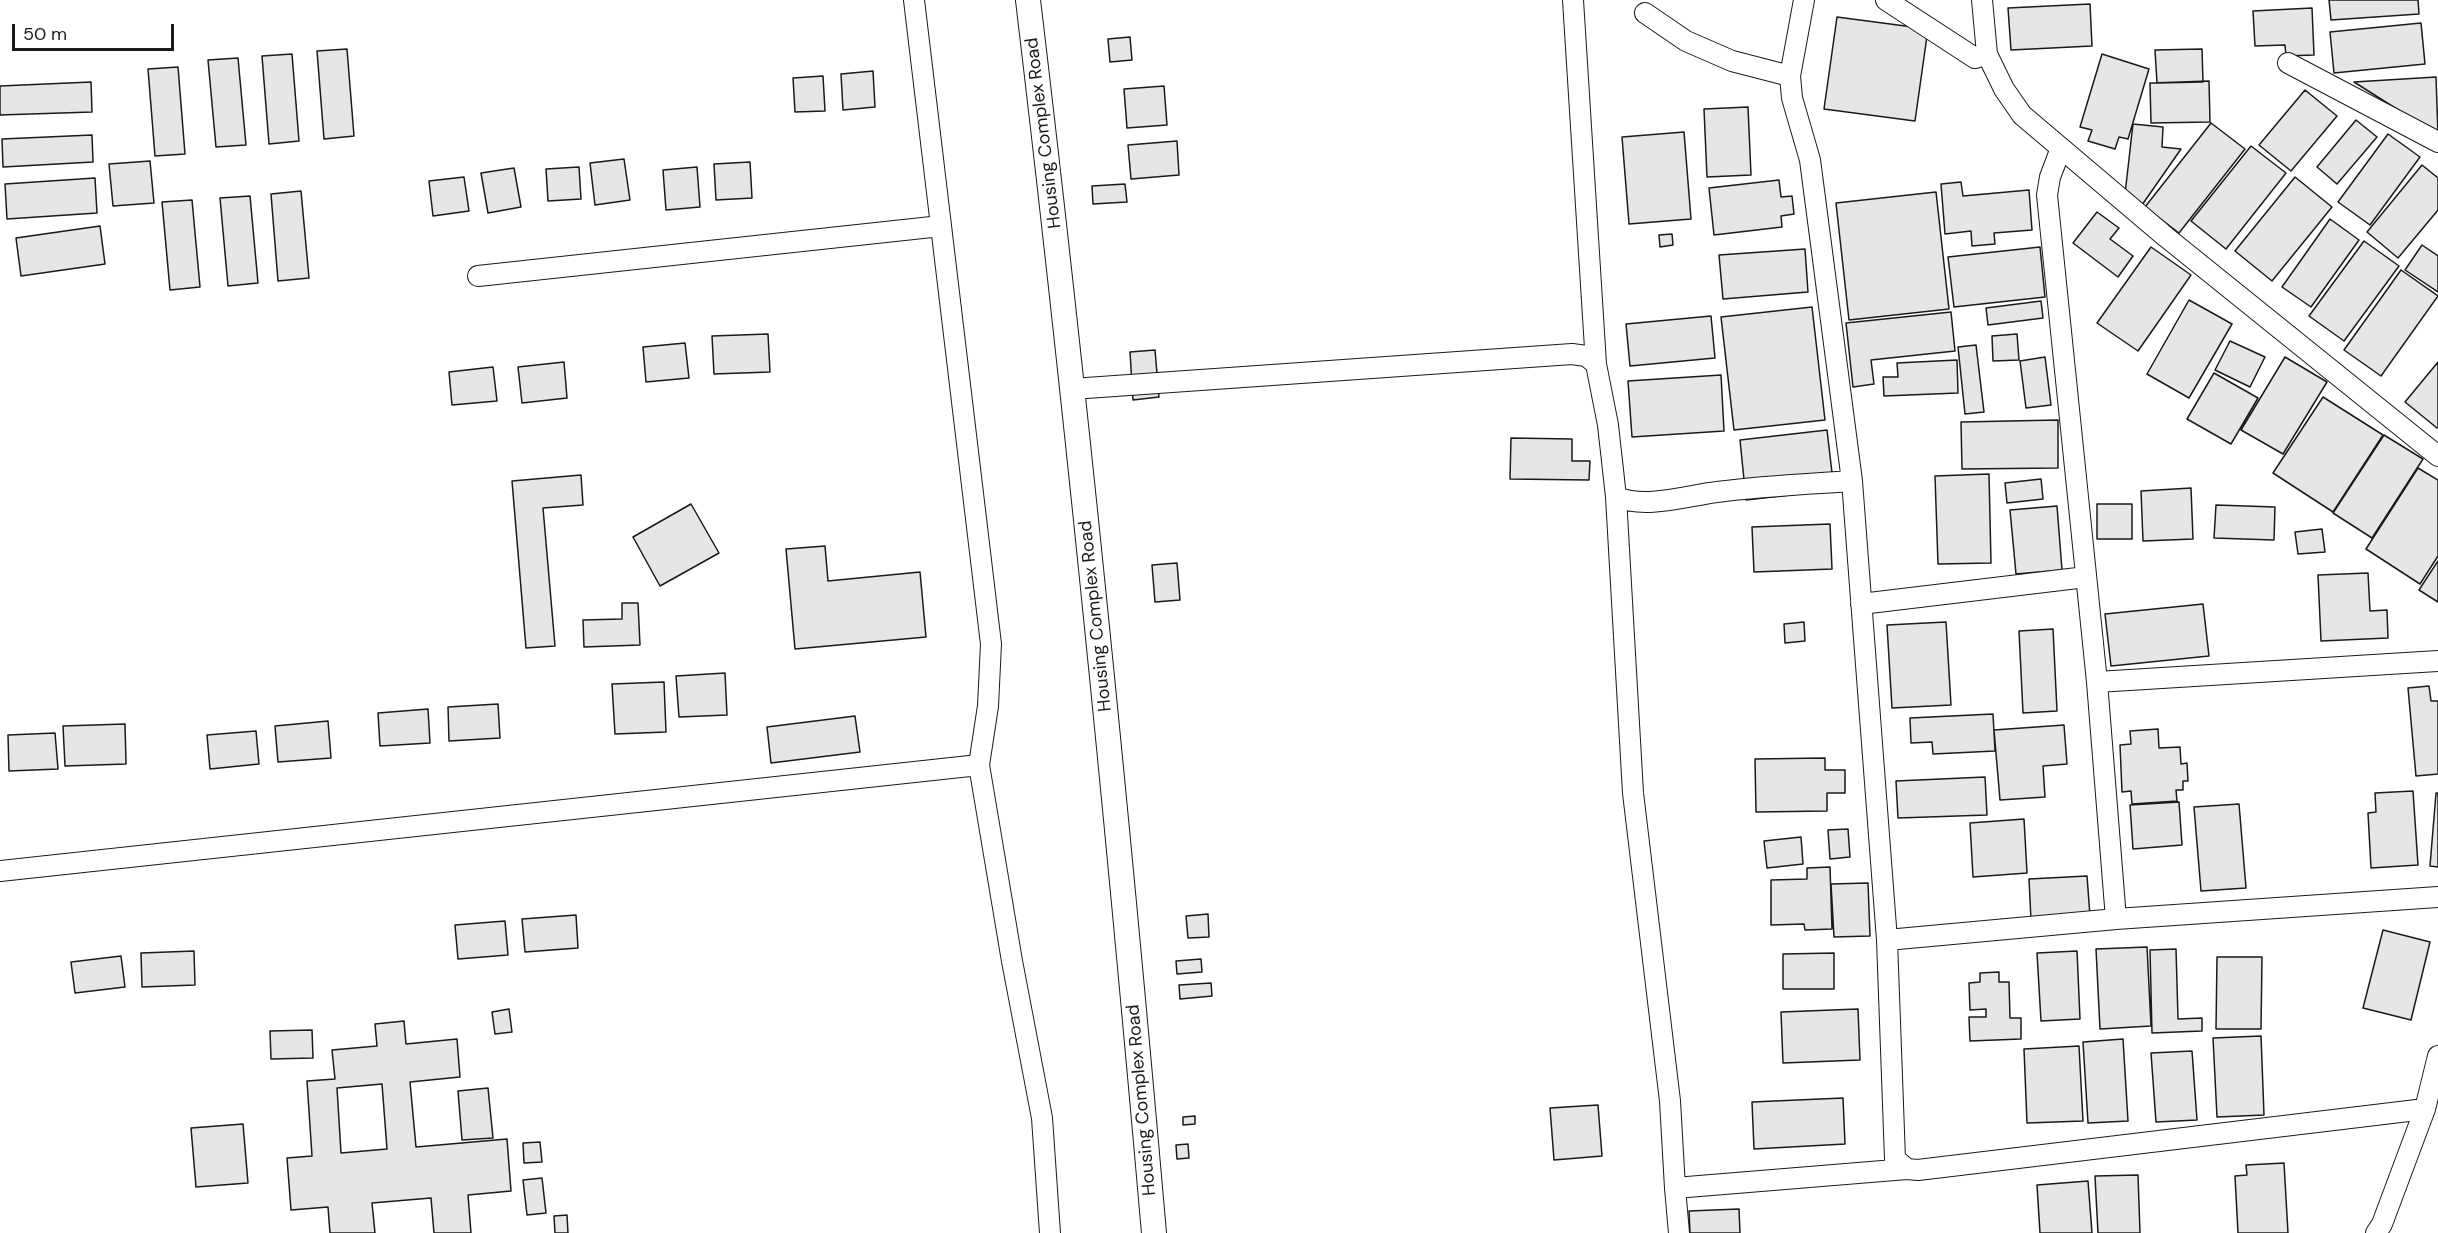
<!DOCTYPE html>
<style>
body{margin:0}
#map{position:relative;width:2438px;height:1233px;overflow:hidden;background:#fff;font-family:"DM Sans",sans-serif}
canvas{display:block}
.scale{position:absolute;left:12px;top:24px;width:162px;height:27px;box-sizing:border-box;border:3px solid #1a1a1a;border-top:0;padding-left:8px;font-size:18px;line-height:21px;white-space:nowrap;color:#1a1a1a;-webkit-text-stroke:4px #fff;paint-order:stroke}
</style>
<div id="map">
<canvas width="2438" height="1233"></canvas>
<div class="scale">50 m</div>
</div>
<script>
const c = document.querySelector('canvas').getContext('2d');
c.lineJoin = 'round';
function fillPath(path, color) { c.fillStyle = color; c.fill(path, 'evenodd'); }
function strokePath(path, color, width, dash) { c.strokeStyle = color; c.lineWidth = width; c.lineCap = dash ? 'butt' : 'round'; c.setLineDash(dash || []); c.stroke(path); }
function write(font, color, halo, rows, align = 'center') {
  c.font = font + ' "DM Sans",sans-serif'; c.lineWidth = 4.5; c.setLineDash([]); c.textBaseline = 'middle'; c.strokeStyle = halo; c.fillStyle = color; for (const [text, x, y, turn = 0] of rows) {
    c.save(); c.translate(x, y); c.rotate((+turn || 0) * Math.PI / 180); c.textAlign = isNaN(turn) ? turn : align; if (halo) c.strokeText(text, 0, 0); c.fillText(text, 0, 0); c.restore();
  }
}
const building = new Path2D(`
 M2329,0H2418L2419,14L2331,20Z
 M2090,4L2092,46L2011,50L2008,8Z
 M2312,8L2314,55L2286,56L2285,45L2255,46L2253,11Z
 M1837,17L1928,29L1915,121L1824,109Z
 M2421,23L2425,64L2334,73L2330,32Z
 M1130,37L1132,60L1110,62L1108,39Z
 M347,49L354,136L324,139L317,51Z
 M2202,49L2203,82L2157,83L2155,50Z
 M292,54L299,141L269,144L262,56Z
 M2102,54L2149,69L2128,139L2119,137L2115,149L2088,141L2092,130L2080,127Z
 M238,58L246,145L216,147L208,60Z
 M178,67L185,154L155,156L148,69Z
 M873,71L875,107L843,110L841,74Z
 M823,76L825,111L795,112L793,78Z
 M2436,77L2438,135L2354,82Z
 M2209,81L2210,122L2151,123L2150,83Z
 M91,82L92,112L0,115V86Z
 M1164,86L1167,125L1127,128L1124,89Z
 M2305,90L2337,116L2291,171L2259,145Z
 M1748,107L1751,175L1707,177L1704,109Z
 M2356,120L2377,137L2337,184L2317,167Z
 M2211,123L2245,149L2179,233L2145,207Z
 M2133,124L2163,127L2162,147L2181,149L2142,205L2125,194Z
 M1684,132L1691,219L1629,224L1622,137Z
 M2388,134L2420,157L2370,225L2338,202Z
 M92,135L93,162L3,167L2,139Z
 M1177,141L1179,175L1131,179L1128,145Z
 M2251,146L2286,173L2226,249L2191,221Z
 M624,159L630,200L595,205L590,163Z
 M150,161L154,203L113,206L109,164Z
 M750,162L752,198L716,200L714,164Z
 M2422,165L2438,178V210L2398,258L2367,232Z
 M579,167L581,199L548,201L546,169Z
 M697,167L700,207L666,210L663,170Z
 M514,168L521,207L488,213L481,173Z
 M464,177L469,211L433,216L429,181Z
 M2295,177L2332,207L2272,281L2235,251Z
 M95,178L97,213L7,219L5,184Z
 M1779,180L1781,197L1792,196L1794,214L1781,216L1782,227L1714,235L1709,188Z
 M1961,182L1963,196L2029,190L2032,230L1994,233L1995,244L1972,246L1971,231L1945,234L1941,184Z
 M1125,184L1127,202L1093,204L1092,186Z
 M301,191L309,278L278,281L271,194Z
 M1936,192L1949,309L1849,320L1836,203Z
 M250,196L258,283L228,286L220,198Z
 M192,200L200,287L170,290L162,202Z
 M2097,212L2119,228L2110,239L2133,256L2118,277L2073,243Z
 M2330,219L2359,240L2311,307L2282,287Z
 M100,226L105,264L21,276L16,238Z
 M1672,234L1673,245L1660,247L1659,235Z
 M2364,241L2399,266L2344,341L2309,316Z
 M2422,245L2438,256V292L2405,270Z
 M2040,247L2045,297L1954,307L1948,257Z
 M2151,247L2191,275L2138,351L2097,323Z
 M1805,249L1808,292L1723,299L1719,255Z
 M2401,270L2438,296L2381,376L2344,350Z
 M2189,300L2232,324L2189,398L2147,374Z
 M2041,301L2043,318L1988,325L1986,308Z
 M1812,307L1825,420L1734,430L1721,317Z
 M1951,312L1955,351L1871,360L1874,384L1853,387L1846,323Z
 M1711,316L1715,358L1630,366L1626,324Z
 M768,334L770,372L714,374L712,336Z
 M2017,334L2019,360L1993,361L1992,336Z
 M2230,341L2265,357L2250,387L2215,370Z
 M685,343L689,378L646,382L643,347Z
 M1976,345L1984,412L1965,414L1958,347Z
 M1155,350L1159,397L1133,400L1130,352Z
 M2045,357L2051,405L2026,408L2020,361Z
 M2285,357L2327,382L2283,454L2241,430Z
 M1957,360L1958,393L1884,396L1883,377H1898L1897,363Z
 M564,362L567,398L522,403L518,367Z
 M2438,362V427L2437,428L2405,402Z
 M493,367L497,401L452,405L449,372Z
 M2214,373L2258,398L2231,444L2187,419Z
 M1721,375L1724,431L1632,437L1628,381Z
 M2323,397L2383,435L2333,512L2273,473Z
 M2058,420V468L1962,469L1961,422Z
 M1827,430L1834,490L1746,500L1740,440Z
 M2384,435L2423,459L2372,538L2333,513Z
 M1511,438L1572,439V461H1590L1589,480L1510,479Z
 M2418,468L2438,480V556L2420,584L2366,549Z
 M1989,474L1991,563L1938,564L1935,476Z
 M581,475L583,505L543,508L555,646L526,648L512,481Z
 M2041,479L2043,499L2007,503L2005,483Z
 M2191,488L2193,539L2143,541L2141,491Z
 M691,504L719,553L660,586L633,537Z
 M2097,504H2132V539H2097Z
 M2216,505L2275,507L2274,540L2214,538Z
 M2057,506L2062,570L2016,574L2010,510Z
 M1830,524L1832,569L1754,572L1752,527Z
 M2322,529L2325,552L2298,554L2295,532Z
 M825,546L828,581L920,572L926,637L795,649L786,549Z
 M2438,561V602L2419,590Z
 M1177,563L1180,600L1155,602L1152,565Z
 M2368,573L2370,611L2387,610L2388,638L2321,641L2318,575Z
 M622,603H638L640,645L584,647L583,620L622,619Z
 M2203,604L2209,656L2111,666L2105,614Z
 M1804,622L1805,641L1785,643L1784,624Z
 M1946,622L1951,705L1892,708L1887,625Z
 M2053,629L2057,711L2023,713L2019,631Z
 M725,673L727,715L679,717L676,676Z
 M664,682L666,732L615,734L612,684Z
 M2429,686L2431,701H2438V774L2416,776L2408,688Z
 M498,704L500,738L449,741L448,707Z
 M428,709L430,743L380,746L378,713Z
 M1993,714L1995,751L1933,754L1932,742L1911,743L1910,718Z
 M855,716L860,752L771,763L767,727Z
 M328,721L331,758L278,762L275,726Z
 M125,724L126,764L65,766L63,726Z
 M2064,725L2067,764L2043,766L2045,797L2000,800L1994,730Z
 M2158,729L2159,748L2180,747L2181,764L2187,763L2188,781H2183V790H2176L2177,801L2132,804L2131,791L2122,792L2120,745L2131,744L2130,731Z
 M256,731L259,764L210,769L207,735Z
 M55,733L58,769L9,771L8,735Z
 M1825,758V770H1845V793H1827V811L1756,812L1755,759Z
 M1985,777L1987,815L1898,818L1896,781Z
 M2413,791L2418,865L2371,868L2368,813L2376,812L2375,793Z
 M2436,793H2438V867L2430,866Z
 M2179,802L2182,845L2133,849L2130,805Z
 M2239,804L2246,888L2201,891L2194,807Z
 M2024,819L2027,873L1973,877L1970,823Z
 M1848,829L1850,857L1830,859L1828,830Z
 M1801,837L1803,864L1767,868L1764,841Z
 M1830,867L1832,929L1805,930L1804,924L1771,925V880L1807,879V868Z
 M2087,876L2090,916L2031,920L2029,879Z
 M1868,883L1870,936L1834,937L1831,884Z
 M1208,914L1209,937L1188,938L1186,916Z
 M576,915L578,948L525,952L522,919Z
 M505,921L508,955L458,959L455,925Z
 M2383,930L2430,942L2411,1020L2363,1008Z
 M2147,947L2151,1026L2100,1029L2096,949Z
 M2176,949L2178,1019L2202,1018V1031L2152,1033L2150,950Z
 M194,951L195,985L142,987L141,953Z
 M2077,951L2080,1019L2041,1021L2037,953Z
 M1834,953V989H1783V954Z
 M121,956L125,987L75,993L71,962Z
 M2217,957H2262L2261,1029H2216Z
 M1201,959L1202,972L1177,974L1176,961Z
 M1999,972V982H2009L2010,1018H2021V1039L1970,1041L1969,1017H1986V1009L1970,1010L1969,983L1980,982V973Z
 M1211,983L1212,996L1180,999L1179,985Z
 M509,1009L512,1032L495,1034L492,1012Z
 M1858,1009L1860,1060L1783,1063L1781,1012Z
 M404,1021L406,1044L457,1039L460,1077L410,1082L416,1147L507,1139L511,1191L468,1195L471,1233H434L431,1198L372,1203L375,1233H330L328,1207L291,1210L287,1158L312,1156L307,1081L335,1079L332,1050L377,1046L375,1024ZM382,1084L387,1149L341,1153L337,1088Z
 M312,1030L313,1058L271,1059L270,1031Z
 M2261,1036L2264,1115L2217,1117L2213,1038Z
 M2123,1039L2128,1121L2088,1123L2083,1042Z
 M2079,1046L2083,1121L2027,1123L2024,1049Z
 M2192,1051L2197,1120L2156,1122L2151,1053Z
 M488,1088L493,1138L462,1140L458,1091Z
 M1843,1098L1845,1144L1754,1149L1752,1102Z
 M1598,1105L1602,1156L1554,1160L1550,1108Z
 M1195,1116V1124L1183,1125V1117Z
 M243,1124L248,1183L196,1187L191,1128Z
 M540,1142L542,1162L524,1163L523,1143Z
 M1188,1144L1189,1158L1177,1159L1176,1145Z
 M2284,1163L2288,1233H2238L2235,1176L2247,1175L2246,1165Z
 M2138,1175L2140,1233H2098L2095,1176Z
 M542,1178L546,1213L527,1215L523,1180Z
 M2088,1181L2092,1233H2040L2037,1185Z
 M1739,1209L1740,1233H1690L1689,1211Z
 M567,1215L568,1233H555L554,1216Z`);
const minor = new Path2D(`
 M914,0L991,644L988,706L979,765L1012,961L1042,1118L1050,1233
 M1573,0L1596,364
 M1804,0L1790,76L1792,98L1810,160L1852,481L1887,940L1895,1159L1907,1169L1918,1170L2425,1109L2438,1056
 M1886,0L1975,58L1987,54
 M1982,0L1987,54L2004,89L2022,115L2166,237L2438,456
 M1645,13L1686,41L1732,61L1790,76
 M2288,63L2438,142
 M2061,148L2050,177L2047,195L2097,682L2438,661
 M478,276L941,226
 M1072,389L1572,354L1586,356L1596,364L1608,425L1616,497C1647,509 1685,496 1717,492C1762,486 1807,484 1852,481
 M1616,497L1633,793L1670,1101L1675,1188
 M1861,604L2086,577
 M0,871L979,765
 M2116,919L2438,897
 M1887,940L2116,919L2097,682
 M1679,1233L1675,1188L1907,1169
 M2376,1233L2382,1224L2425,1109`);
const tertiary = new Path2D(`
 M1028,0C1077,410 1118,821 1154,1233`);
const streetNames = [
 ["Housing Complex Road",1044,133,-97],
 ["Housing Complex Road",1096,616,-96],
 ["Housing Complex Road",1142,1100,-95]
];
fillPath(building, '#e6e6e6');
strokePath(building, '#1a1a1a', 1.5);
strokePath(minor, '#1a1a1a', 22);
strokePath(tertiary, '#1a1a1a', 26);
strokePath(minor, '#fff', 20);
strokePath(tertiary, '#fff', 24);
write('18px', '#1a1a1a', '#fff', streetNames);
</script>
